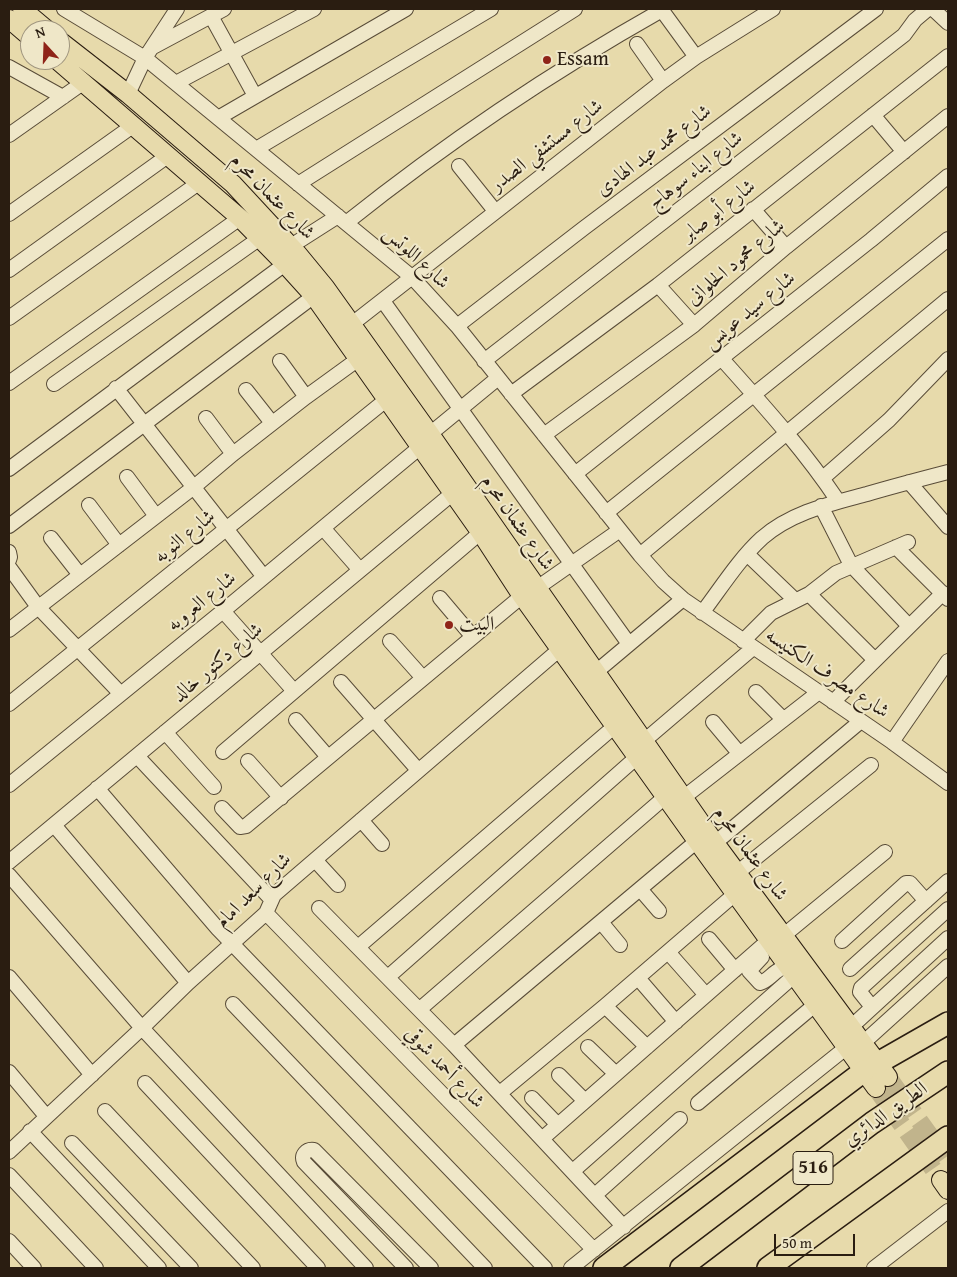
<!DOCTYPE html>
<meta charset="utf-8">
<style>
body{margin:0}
#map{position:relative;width:957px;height:1277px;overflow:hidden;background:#e7daab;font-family:"Gentium Book Plus",serif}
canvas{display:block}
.frame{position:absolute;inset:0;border:10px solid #2a1d11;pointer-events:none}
.north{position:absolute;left:20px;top:20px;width:50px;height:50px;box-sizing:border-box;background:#efe7c8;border:1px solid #a0967f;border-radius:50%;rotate:340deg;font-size:14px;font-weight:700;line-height:20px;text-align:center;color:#2a1d11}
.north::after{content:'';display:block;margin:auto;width:18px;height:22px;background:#8f2418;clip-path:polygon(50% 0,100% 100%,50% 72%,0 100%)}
.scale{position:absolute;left:774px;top:1234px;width:81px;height:22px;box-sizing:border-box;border:2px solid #2a1d11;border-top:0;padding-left:6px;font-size:15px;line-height:18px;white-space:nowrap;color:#2a1d11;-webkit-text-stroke:4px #efe7c8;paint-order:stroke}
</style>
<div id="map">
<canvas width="957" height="1277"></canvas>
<div class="frame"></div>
<div class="north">N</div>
<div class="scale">50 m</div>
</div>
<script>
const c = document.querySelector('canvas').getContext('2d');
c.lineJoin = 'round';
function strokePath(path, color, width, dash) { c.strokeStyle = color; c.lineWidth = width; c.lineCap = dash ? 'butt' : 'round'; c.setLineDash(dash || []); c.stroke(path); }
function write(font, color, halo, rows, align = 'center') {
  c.font = font + ' "Gentium Book Plus",Amiri,serif'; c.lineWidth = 4; c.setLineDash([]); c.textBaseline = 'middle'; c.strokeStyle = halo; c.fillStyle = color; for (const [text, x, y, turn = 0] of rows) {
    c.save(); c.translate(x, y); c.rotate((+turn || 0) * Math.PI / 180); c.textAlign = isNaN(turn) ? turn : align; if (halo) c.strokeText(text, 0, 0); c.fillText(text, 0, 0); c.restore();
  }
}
const majorTunnel = new Path2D(`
 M888,1077L948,1161
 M876,1088L941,1180`);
const minor = new Path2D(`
 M64,9L145,58L413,278L457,326L640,555L663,581L683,599L892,742L948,783
 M661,9L696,57
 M933,9L948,23
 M211,16L255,96
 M637,44L663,81
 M153,47L224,9
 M9,67L63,97
 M176,83L314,9
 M128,94L145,58L177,9
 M873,115L904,152
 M218,118L406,9
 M9,135L84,82
 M256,149L491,9
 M459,166L495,211
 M298,184L575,9
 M753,209L786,247
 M9,214L134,125
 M346,223C445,144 552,72 662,10
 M291,246L338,216
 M9,270L169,155
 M658,285L694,325
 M383,301L629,644
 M9,318L200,182
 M352,324L663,81L696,57L773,9
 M457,326L584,228L876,9
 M722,359C763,405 804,450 838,501
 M280,361L306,397
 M484,361L904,35L915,20L928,9
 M9,383L240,218
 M54,384L260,238
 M116,388L264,577
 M246,390L272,423
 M511,394L658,285L948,56
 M206,418L233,454
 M430,434L498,378
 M544,435L694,325L786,247L948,116
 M9,469L285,264
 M575,474L871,240L948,176
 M127,477L156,516
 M823,478L889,420L948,359
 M909,482L948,527
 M89,505L119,545
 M821,506L851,565L909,626
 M606,513L948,239
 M9,526L314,296
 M323,528L360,570
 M51,538L80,575
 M896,547L948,599
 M9,552L10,557L9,560
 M747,554L795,600
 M640,555L948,299
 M9,567L38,607L121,694
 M537,588L620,530
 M809,594L875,660
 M440,598L473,637
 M223,611L294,691
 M702,613C721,588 739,559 762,538C792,512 830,504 867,494C894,486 921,479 948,472
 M9,630L194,487L233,454L306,397L357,360
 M390,641L423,678
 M743,641L771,613L809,594L836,573L908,542
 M596,672L683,599
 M341,682L418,770
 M756,692L783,719
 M833,702L943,593
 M9,704L386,400
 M296,720L328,757
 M713,722L739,753
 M165,732L214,787
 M644,741L753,648
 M892,742L948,661
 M223,752L487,527
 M137,756L271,899
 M248,761L281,798
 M9,785L223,611L419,448
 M97,788L218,929L545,1268
 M683,798L819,692
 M222,808L240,827L246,826L522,596
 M361,820L382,844
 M54,825L188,983
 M715,843L861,721
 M315,860L338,885
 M9,862L453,493
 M737,873L871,765
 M9,875L142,1028L366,1268
 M640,889L659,911
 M319,908L454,1045L624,1227
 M266,913L594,1250
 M601,922L620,945
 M783,936L885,852
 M709,939L735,970
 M842,941L906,883H910L926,901
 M358,947L615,726
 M668,952L706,995
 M762,957L749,971L760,983C771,980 776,966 789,968
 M850,969L948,881
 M9,977L92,1075
 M388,977L637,757
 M638,978L676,1022
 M233,1004L485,1268
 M605,1006L647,1047
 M872,1007L860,992L861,988L948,909
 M420,1009L665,797
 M851,1027L948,938
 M863,1043L948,966
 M454,1045L697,841
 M588,1047L616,1074
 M9,1072L46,1116
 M559,1075L585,1101
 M145,1083L318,1268
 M500,1093L605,1006L735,894
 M532,1098L558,1125
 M698,1103L816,1004
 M105,1111L253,1268
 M30,1131L159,1268
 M543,1138L769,940
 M72,1143L191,1268
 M9,1152L142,1028L188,983L266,913L274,895L560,649
 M573,1171L795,975
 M9,1175L96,1268
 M595,1195L680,1119
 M9,1241L34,1268
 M406,1268L304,1162C301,1155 306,1149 314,1150L431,1268
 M571,1268L847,1047
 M874,1268L948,1211`);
const major = new Path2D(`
 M22,9L47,30
 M9,19L30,37
 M60,41L128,94L233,184L297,253L325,287L430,434L715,843L888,1077
 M57,60L240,218L285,264L314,296L481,533L522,596L697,841L876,1088
 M941,1180L948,1190`);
const highway = new Path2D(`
 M878,1063L948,1023
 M604,1268L864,1071
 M681,1268L872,1123L948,1072
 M768,1268L948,1137`);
const markers = [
 [547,60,5,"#8f2418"],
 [449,625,5,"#8f2418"]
];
const shields = [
 [813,1168,40]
];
const shieldNames = [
 ["516",813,1168]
];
const poiNames = [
 ["Essam",557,60],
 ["البيت",459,625]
];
const streetNames = [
 ["شارع مستشفي الصدر",547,146,-38],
 ["شارع محمد عبد الهادى",654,151,-37],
 ["شارع ابناء سوهاج",696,171,-38],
 ["شارع عثمان محرم",272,197,46],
 ["شارع أبو صابر",719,211,-38],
 ["شارع اللوتس",416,258,43],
 ["شارع محمود الحلوانى",736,263,-40],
 ["شارع سيد عويس",750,311,-39],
 ["شارع عثمان محرم",517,523,55],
 ["شارع النوبه",185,537,-39],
 ["شارع العروبه",202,602,-39],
 ["شارع دكتور خالد",218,663,-40],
 ["شارع مصرف الكنيسه",827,674,34],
 ["شارع عثمان محرم",750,854,54],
 ["شارع سعد امام",254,891,-45],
 ["شارع أحمد شوقي",444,1068,46],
 ["الطريق الدائري",886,1115,-35]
];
strokePath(majorTunnel, '#c1b48c', 18, [18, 9]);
strokePath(minor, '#594c38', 16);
strokePath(major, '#2a1d11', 20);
strokePath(highway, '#2a1d11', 24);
strokePath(minor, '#efe7c8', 14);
strokePath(major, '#e7daab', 18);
strokePath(highway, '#e7daab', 21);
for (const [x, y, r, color] of markers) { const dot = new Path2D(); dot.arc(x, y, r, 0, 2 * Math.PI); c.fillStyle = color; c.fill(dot); strokePath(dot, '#efe7c8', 2); }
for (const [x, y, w] of shields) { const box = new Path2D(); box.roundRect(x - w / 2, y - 16.5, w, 33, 4); c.fillStyle = '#efe7c8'; c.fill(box); strokePath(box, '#2a1d11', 1); }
write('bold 19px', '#2a1d11', null, shieldNames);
write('20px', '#2a1d11', '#efe7c8', poiNames, 'left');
write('20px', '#2a1d11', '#efe7c8', streetNames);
</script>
